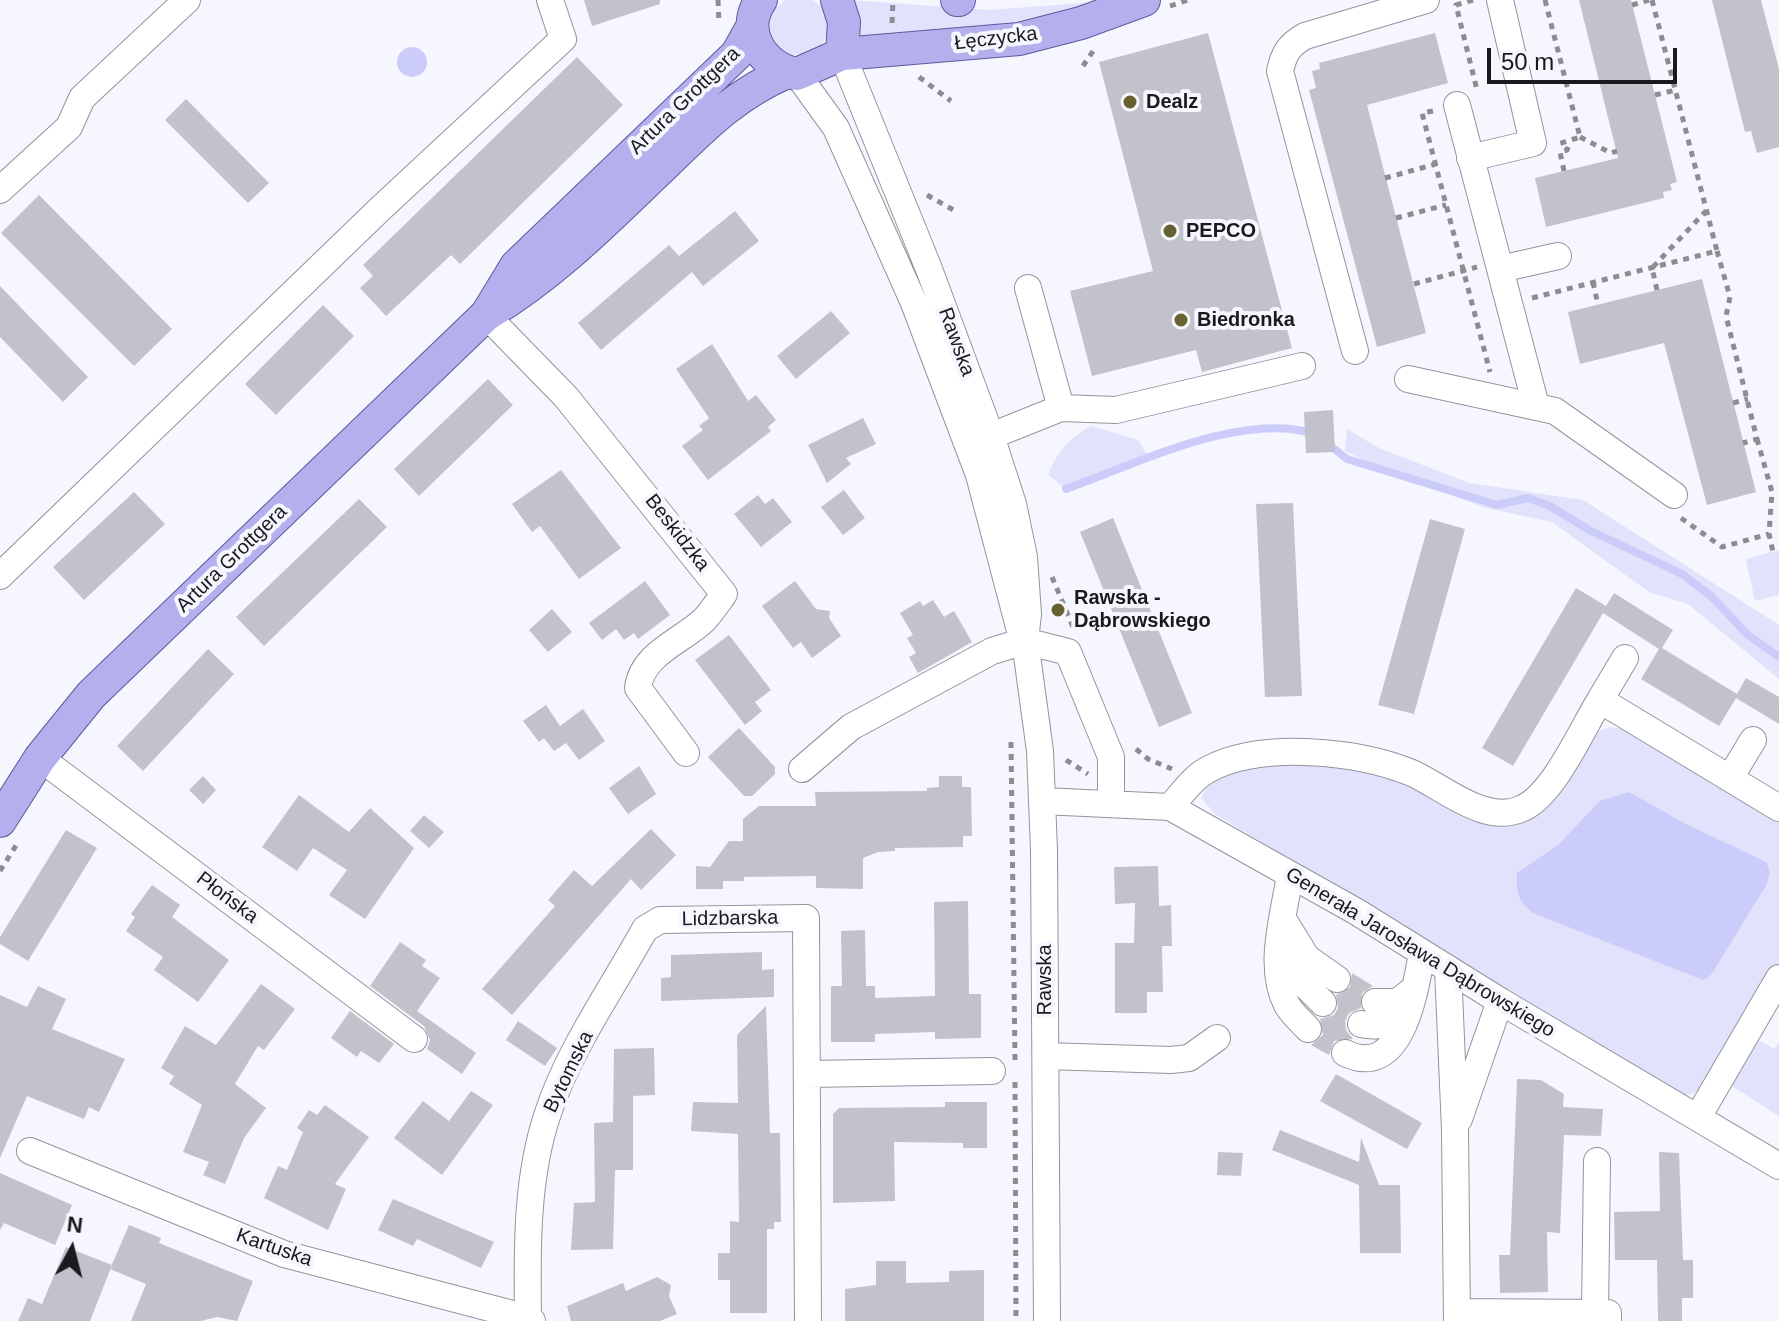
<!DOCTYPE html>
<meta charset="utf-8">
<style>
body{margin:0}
#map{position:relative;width:1779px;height:1321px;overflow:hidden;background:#f5f6fe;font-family:Arial,sans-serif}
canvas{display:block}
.north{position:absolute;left:32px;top:1209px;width:80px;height:80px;-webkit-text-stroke:6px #f5f6fe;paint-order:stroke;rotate:7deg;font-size:22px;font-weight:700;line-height:32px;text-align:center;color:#1a1a1e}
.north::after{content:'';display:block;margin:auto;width:28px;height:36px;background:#1a1a1e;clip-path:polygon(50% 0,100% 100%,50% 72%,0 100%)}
.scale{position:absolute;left:1487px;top:48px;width:190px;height:36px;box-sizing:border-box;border:4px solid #1a1a1e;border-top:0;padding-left:10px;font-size:24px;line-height:28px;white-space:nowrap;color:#1a1a1e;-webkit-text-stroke:6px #f5f6fe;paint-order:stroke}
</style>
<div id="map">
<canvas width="1779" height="1321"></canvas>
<div class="north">N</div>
<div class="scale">50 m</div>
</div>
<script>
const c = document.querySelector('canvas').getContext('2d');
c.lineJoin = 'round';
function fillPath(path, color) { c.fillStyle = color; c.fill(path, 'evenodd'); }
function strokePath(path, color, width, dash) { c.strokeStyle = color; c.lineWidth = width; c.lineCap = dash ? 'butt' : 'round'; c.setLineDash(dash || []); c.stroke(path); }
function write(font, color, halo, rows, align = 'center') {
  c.font = font + ' Arial,sans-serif'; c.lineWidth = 8; c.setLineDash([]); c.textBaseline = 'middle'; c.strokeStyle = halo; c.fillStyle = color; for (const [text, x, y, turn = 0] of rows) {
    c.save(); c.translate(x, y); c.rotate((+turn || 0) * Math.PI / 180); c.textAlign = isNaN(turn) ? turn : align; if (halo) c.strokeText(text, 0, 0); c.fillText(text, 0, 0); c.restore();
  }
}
const green = new Path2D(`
 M770 26a29 29 0 1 1 58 0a29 29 0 1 1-58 0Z
 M849,0L989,10L1124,0L1038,27L855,43Z
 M1091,426L1138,440L1150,458L1066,489L1048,475C1057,452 1069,438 1091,426Z
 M1347,429L1379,448L1469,483L1583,500L1779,625V679L1688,604L1649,592L1552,522L1486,508L1391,473L1345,451Z
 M1779,550V595L1755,601L1746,559Z
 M1610,727L1631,730L1779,818V963L1701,1088L1690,1095L1681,1094L1215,814L1201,798L1210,780L1268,761L1365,768L1497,822L1587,736Z
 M1755,1038L1774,1049L1779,1043V1116L1727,1083Z`);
const water = new Path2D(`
 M397 62a15 15 0 1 1 30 0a15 15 0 1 1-30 0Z
 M1629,792L1684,823L1766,862L1770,872L1767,884L1711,975L1703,980L1533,913C1518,901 1516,892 1517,873L1558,845L1600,801Z`);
const stream = new Path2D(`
 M1327,443L1347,459L1497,505L1528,498L1550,506L1589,530L1682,574L1711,596L1748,635L1779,657
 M1066,489C1136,464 1240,412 1312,433`);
const building = new Path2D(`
 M584,0H660V4L592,26Z
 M1579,0H1631L1677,182L1670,184L1672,190L1663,192L1664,198L1546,227L1535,178L1618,158Z
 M1712,0H1761L1779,69V147L1757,153L1751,131L1745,132Z
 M1208,33L1292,348L1202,372L1196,350L1092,376L1070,291L1153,271L1099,62Z
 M1435,33L1448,83L1367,105L1426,333L1377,347L1309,90L1316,88L1312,71L1320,69L1319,63Z
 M577,57L623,105L460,264L451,255L386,316L360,288L373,276L363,265Z
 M186,99L269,183L248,203L165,120Z
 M39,195L172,329L134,366L1,233Z
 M735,211L759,241L703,286L692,272L601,350L578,323L669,245L679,256Z
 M1702,279L1756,492L1707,505L1664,343L1580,364L1568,312Z
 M0,286L88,377L63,402L0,337Z
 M323,305L354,336L276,415L245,384Z
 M831,311L850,333L796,379L777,356Z
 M712,344L748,401L756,395L776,420L768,427L771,431L708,480L682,446L703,430L699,426L709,418L676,369Z
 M488,379L513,405L419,496L394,469Z
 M1333,410L1335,452L1306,453L1304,412Z
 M863,418L876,444L846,458L851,464L827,483L808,445Z
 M561,470L621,548L579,579L540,526L532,532L512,504Z
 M844,490L865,518L843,535L821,507Z
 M134,492L165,524L84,600L53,567Z
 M758,495L765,504L773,498L792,522L761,547L734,514Z
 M359,499L387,527L264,646L236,617Z
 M1293,503L1302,696L1265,697L1256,504Z
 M1113,518L1192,713L1159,727L1080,532Z
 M1430,519L1465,529L1414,714L1378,705Z
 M645,581L670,615L638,639L634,633L624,640L616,629L602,640L589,623Z
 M795,581L816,609L830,611L829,618L841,636L812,658L801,642L793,648L762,606Z
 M1576,588L1606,606L1614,593L1673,630L1662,648L1737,694L1746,678L1779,697V724L1736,698L1719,726L1641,679L1659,649L1603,613L1513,766L1482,748Z
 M933,600L944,617L954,611L972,642L918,673L909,657L916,653L907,638L913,635L900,613L920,601L923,606Z
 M552,609L572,632L548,652L529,630Z
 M729,635L771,690L755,702L762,711L745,725L695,660Z
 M208,649L234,674L143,771L117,746Z
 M546,705L560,726L583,709L605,741L579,760L566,743L554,751L544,738L539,742L523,721Z
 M739,728L775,767V774L752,796H744L708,757Z
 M639,766L656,794L628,814L609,788Z
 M203,776L216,790L203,804L189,790Z
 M939,776H962V787H971L972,836H963V847L895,848V851L878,852L863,858V889L816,888V876L744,877V881H723V889H696V866L710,867L729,841H743V819L759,806H816L815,792L927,791V788L939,787Z
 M299,795L349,832L370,808L414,848L365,919L329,895L347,870L313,848L297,871L262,847Z
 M424,815L444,832L429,848L410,831Z
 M651,829L676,855L641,890L631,879L512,1015L482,989L555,906L548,900L574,870L592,886Z
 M66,830L97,848L28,961L0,944V937Z
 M1158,866L1159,906L1171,905L1172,946H1162L1163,992H1147V1013H1115V943H1134L1135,903L1115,904L1114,867Z
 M152,885L180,905L172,917L229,960L198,1002L154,970L163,957L126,931L135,917L131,914Z
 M968,901L969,994H981V1038L935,1039V1032L875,1034V1042H831V986H842L841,931L865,930L866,986H875V998L935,996L934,902Z
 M400,942L426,960L422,966L440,978L417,1011L476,1053L462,1074L427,1049L430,1040L424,1026L370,986Z
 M762,952V970L774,969V997L661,1001V978L671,977V955Z
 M1352,973L1373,986L1362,993L1361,1008L1349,1013L1345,1021L1346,1030L1353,1039L1334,1041L1329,1055L1311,1045L1323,1035L1320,1019L1334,1015L1338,1008L1336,995L1350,987Z
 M261,984L295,1009L264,1050L258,1046L235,1084L266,1108L244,1138L225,1184L203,1175L209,1162L183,1152L202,1105L169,1084L174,1076L161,1068L185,1026L216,1045Z
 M38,986L66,999L52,1029L125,1059L99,1112L89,1107L84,1119L27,1096L0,1158V995L27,1007Z
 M766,1006L770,1133H780L781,1222H774V1229H767V1313H730V1280H718V1253H730V1221L739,1222L738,1134L691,1131L693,1102L738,1103L737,1035Z
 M350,1011L394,1044L379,1063L361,1051L357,1057L331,1038Z
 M518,1021L557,1048L545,1066L506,1040Z
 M654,1048L655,1095L633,1096V1170H615L613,1249L571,1250L574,1203L595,1202L594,1123L613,1122L614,1049Z
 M1336,1074L1422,1123L1407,1149L1320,1101Z
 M1517,1079L1541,1080L1564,1094L1563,1107L1603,1109L1601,1136L1564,1135L1560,1233L1547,1232L1548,1292L1500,1293L1499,1255H1510Z
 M471,1091L493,1105L442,1175L394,1138L423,1101L449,1121Z
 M945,1102H987V1148H963V1143L894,1142L895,1201L833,1203V1114L839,1108L945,1107Z
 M325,1105L369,1137L335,1184L346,1189L328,1230L264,1198L278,1166L287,1170L303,1132L297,1128L309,1110L317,1115Z
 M1280,1130L1359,1162L1361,1138L1379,1185H1400L1401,1253H1360L1359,1185L1272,1150Z
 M1218,1152L1243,1153L1241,1176L1217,1175Z
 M1659,1152L1679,1153L1683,1260H1693V1298H1682V1321H1658L1657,1260H1615L1614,1212L1660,1211Z
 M0,1173L72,1205L55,1245L4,1223L0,1230Z
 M393,1199L494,1242L481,1268L417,1239L413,1246L378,1230Z
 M129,1225L161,1238L159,1243L253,1281L237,1321L217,1317L201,1321H131L146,1284L110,1269Z
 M66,1247L112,1265L90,1321H18L28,1298L42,1304Z
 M876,1261H906V1283L949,1282V1271L984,1270V1321H845V1289L876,1285Z
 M657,1277L671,1285L669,1296L677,1314L660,1321H571L567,1306L623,1283L626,1291Z`);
const path = new Path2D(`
 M718,0L719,23
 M1473,0L1456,5L1477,90
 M1545,0L1580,137L1555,145
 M1632,5L1649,0
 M1170,6L1188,0
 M892,23L893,0
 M1083,66L1095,48
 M919,77L951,101
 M1655,95L1676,90
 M1433,111L1422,113L1490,372
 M1580,137L1611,153L1617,151
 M1564,171L1560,152L1567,150L1570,142
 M1385,178L1436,164
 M927,195L957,212
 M1396,218L1446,205
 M1717,251L1730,297L1726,316L1757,439L1743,443
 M1593,282L1598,305
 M1414,284L1477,267
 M1657,290L1652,268L1706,211
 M1532,298L1717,251L1652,0
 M1733,403L1748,399
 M1757,439L1772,492L1769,534L1773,552
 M1681,518L1722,547L1769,534
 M1052,577L1073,627
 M1011,742L1015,1060
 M1136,749L1148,759L1172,769
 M1066,760L1088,774
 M0,871L17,844
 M1015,1082L1016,1321`);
const minor = new Path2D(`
 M842,54L929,269L991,436L1013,504L1024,557L1028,614L1025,641L1040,751L1044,850L1047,1321
 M797,74L836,128L914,303L979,475L1019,627
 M1457,105L1536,406
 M1470,158L1533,143L1500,0
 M0,190L69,127L82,98L187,0
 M1500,269L1558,256
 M1028,288L1061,408
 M486,315L566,397L724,594C718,602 712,611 705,619C683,641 642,653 638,688L686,753
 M1355,351L1280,71C1284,53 1289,45 1305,36L1426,0
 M1408,379L1555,411L1674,495
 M991,436L1061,408L1116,410L1302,366
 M0,576L380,209L563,39L550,0
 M1025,641L1068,652L1111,757V802
 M1600,700L1625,658
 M40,758L414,1039
 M802,769L851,727L992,651L1025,641
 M1730,778L1753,740
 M1043,801L1170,807L1357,912L1500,1001L1779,1166
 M1170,807C1182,794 1193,777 1209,769C1263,741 1358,751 1412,773C1445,788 1486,826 1523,808C1554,794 1582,729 1600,700L1779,808
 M1290,875C1284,915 1267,967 1287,1005C1292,1014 1301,1021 1308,1029
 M1283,919L1307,958L1337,979
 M1283,947L1296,976L1323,1003
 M1448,969L1455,1130L1457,1321
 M1375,1002H1397L1414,989
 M1361,1024C1384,1029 1395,1021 1409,1004
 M1345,1053C1402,1081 1415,991 1422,953
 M1046,1056L1171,1060L1189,1058L1217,1038
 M807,1074L992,1071
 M1698,1117L1779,978
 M1459,1119L1500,1001
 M30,1151L284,1254L528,1318
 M1457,1312L1608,1313V1321
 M1595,1313L1597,1161
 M532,1321L528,1318C527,1251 526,1177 548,1113C568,1051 613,987 645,929L660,920L806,918L808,1321`);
const major = new Path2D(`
 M761,0C739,32 763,68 797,74L842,54L844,22L837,0
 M957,0H959
 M842,54L1019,39L1081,23L1144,0
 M488,312L516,266L737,54L752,27
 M0,821L40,758L91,695L486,315C551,276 602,225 656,173C699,132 731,96 787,72`);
const markers = [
 [1130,102,8,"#66612e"],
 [1170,231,8,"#66612e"],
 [1181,320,8,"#66612e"],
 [1058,610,8,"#66612e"]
];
const streetNames = [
 ["Łęczycka",996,39,-7],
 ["Artura Grottgera",685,101,-44],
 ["Rawska",956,342,70],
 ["Beskidzka",677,533,52],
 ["Artura Grottgera",232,559,-44],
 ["Płońska",227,898,37],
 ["Lidzbarska",730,919,-1],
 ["Generała Jarosława Dąbrowskiego",1420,953,31],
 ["Rawska",1045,980,-90],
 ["Bytomska",569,1072,-64],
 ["Kartuska",274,1248,19]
];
const poiNames = [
 ["Dealz",1146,102],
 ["PEPCO",1186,231],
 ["Biedronka",1197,320],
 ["Rawska -",1074,598],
 ["Dąbrowskiego",1074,621]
];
fillPath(green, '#e1e2fb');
fillPath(water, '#ccccfa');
strokePath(stream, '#ccccfa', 8);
fillPath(building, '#c2c2cb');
strokePath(minor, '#94949d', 28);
strokePath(major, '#5e599e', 34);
strokePath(path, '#8c8d93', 5, [6, 6]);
strokePath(minor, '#fff', 26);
strokePath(major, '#b4b0ee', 32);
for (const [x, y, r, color] of markers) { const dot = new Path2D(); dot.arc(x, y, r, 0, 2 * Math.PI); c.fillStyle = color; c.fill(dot); strokePath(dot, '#f5f6fe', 3); }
write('20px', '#1a1a1e', '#f5f6fe', streetNames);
write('bold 20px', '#1a1a1e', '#f5f6fe', poiNames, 'left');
</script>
